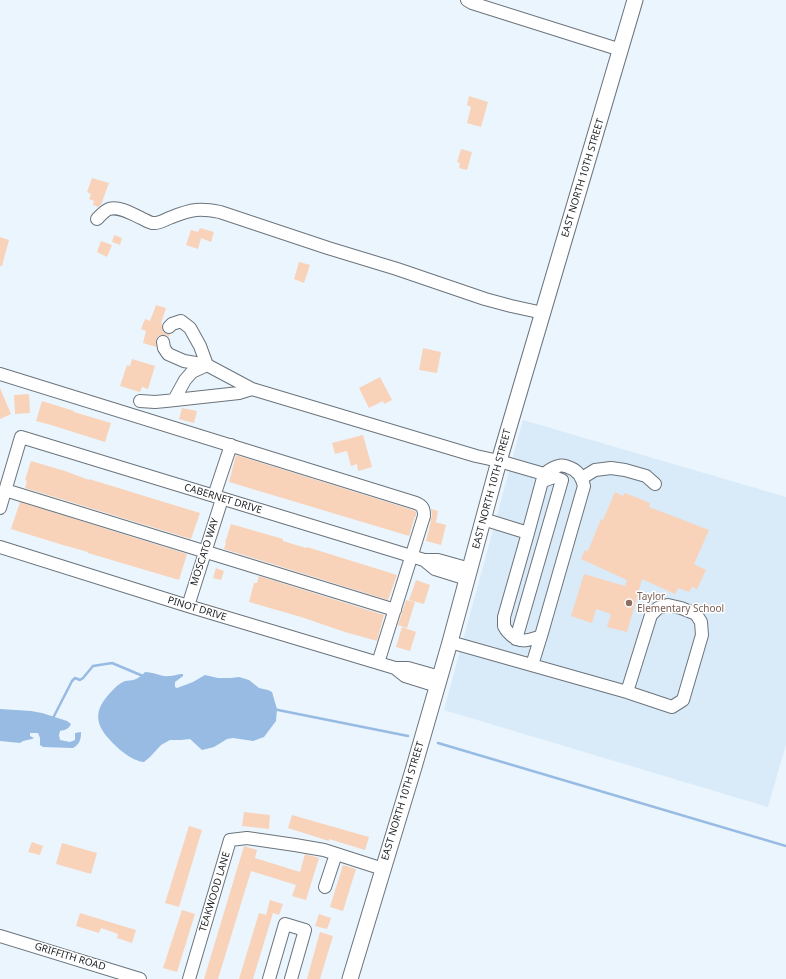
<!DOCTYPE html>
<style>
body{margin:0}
canvas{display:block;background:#eaf5fe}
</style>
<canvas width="786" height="979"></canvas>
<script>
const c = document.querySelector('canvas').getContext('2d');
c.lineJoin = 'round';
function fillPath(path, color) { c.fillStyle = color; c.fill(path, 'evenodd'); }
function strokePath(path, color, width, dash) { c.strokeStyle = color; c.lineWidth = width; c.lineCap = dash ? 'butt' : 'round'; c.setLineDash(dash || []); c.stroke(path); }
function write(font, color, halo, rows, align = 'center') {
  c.font = font + ' "Noto Sans",sans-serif'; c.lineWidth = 3; c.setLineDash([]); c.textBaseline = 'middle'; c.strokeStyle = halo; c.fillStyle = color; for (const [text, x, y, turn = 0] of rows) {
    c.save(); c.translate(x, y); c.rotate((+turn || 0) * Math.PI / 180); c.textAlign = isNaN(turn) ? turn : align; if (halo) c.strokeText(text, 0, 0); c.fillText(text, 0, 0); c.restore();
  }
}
const built = new Path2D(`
 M523,420L786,497V744L768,807L444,710Z`);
const water = new Path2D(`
 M145,672C154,672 161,677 169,676C174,676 178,674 183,674V676L175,682V687L177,688L193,682L205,675L218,678H231L239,677L249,680L259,688L268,690L272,692L277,709L276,721L264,737L253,741L233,738L227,739L214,747L202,750L190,739L181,740H170L161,745L150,757L144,762C132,761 118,749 110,740C95,724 94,711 109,694C113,690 118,684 123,682C126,680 130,681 133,680C138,679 142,675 145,672Z
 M0,709L31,711L42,713L67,721L71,724C69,729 65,730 60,731L59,735L60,740L70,742L75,740V733L81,732C81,739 80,744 73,748L43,747L40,745V738L38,733H30V736L34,738C28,741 25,739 20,743L0,741Z`);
const stream = new Path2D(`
 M273,709L408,736
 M52,720L72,681L75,678L80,680L83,678L93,666L112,663L143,676
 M438,743L786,846`);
const building = new Path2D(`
 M469,96L488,102L481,127L467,123L471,107L467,105Z
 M461,149L472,152L467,170L459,168L460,163L457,162Z
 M92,178L109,183L101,205L98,207L93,205L94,201L89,199L91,194L87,192Z
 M200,228L214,232L211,242L201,238L198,249L186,245L191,230L198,232Z
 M114,235L122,238L120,245L112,242Z
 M0,237L9,240L2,266H0Z
 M101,241L112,245L107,257L97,252Z
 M299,262L310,265L304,283L294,279Z
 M156,305L166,308L161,324H162V329L163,332L167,334H170L169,337L166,335H162L158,336L156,340V347L143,343L146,331L141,329L145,319L150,321Z
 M423,348L441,352L437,373L419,370Z
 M132,359L155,366L148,389L142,387L140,392L120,386L127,365L130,366Z
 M380,377L392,400L384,404L383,401L369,408L359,388Z
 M0,388L11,414L0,419Z
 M29,394L30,413L15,414L14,395Z
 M42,401L74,411V412L111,423L105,442L51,425L36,421Z
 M182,408L197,411L194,423L179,419Z
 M363,435L372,467L358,471L357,464L351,466L347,451L335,454L332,443Z
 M236,455L413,510L416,512V517L415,516L409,536L229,482Z
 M31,461L65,471L89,480V479L200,513L191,539L25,488L27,481L25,480Z
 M615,492L623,496L625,493L650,503L649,507L709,530L694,564L706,570L697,589L692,587L689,592L678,588L675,594L642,579L639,590L627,632L607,627L611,614L596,609L592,623L571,616L584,574L625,586L627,580L581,559L585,550L588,551L601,519L603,520Z
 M20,502L187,554L179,580L88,553V552L63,545L11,529Z
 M431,509L438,511L436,522L430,521L432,516Z
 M431,521L446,525L441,545L426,541Z
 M231,524L283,539V541L306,548L307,547L397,575L388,600L224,549L226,543H225Z
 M216,568L224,571L221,580L213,578Z
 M259,576L384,615L377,641L345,632L301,617L249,602L254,583H257Z
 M416,580L430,585L424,604L409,600Z
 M406,600L415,602L407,628L398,625Z
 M402,627L416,632L410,651L396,647Z
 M244,812L270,815L269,829L242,826Z
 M292,815L369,837L365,850L329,839V841L288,828Z
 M189,826L202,830L179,907L165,903Z
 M32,842L43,846L40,855L28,852Z
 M62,843L97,853L91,874L56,864Z
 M244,846L257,850L255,858L300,872L305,854L319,858L306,900L292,896L296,885L251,871L218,979H204Z
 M343,865L356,869L343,911L330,907Z
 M270,900L283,904L279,915L273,913L253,979H239L259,913L266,915Z
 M182,910L195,914L177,972L163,968Z
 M80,913L136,930L132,943L117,938L118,934L101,928L99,933L76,926Z
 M319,914L331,918L327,929L315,926Z
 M320,932L333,936L320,979H307Z`);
const minor = new Path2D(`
 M467,0L472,3L621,50
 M97,219C100,216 104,211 109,209C120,206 132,214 141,218C145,220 148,222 152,223C160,224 165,219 172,217C192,209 200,208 220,212L328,248L397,269L485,299L511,306L543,313
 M169,327L172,324L181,321L190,328L200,346L207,365L252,389L476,456L499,461L544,474
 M163,342L164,348L168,354L184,361L207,365
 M0,374L416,503C423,506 424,509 424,516L378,663
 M174,400L185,380L192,372L207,365
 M140,401L155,402L166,401L239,393L252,389
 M582,478L595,470L611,468L625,470L646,476L655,484
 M5,490L395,610
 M214,496L231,445
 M0,508L21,437L424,560
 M483,519L528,533L544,474C548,471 553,467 559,466C561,465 566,466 568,467C578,470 582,477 584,486L541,636C528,641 518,644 508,632C507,631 505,628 504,626C504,624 504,619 504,617L528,533
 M0,547L188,606L395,668
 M467,579L435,569L424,560H438L470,569
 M188,606L222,499
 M516,639L562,480L554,477L543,481
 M450,642L627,692L672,707L683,700L702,635L701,622L696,614L681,608L668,605L658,608L651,615L627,692
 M532,665L541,636
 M437,686L405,676L395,668H408L440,677
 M325,887L336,854
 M0,936L140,979
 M189,979L230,840L247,838L295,845L324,850L383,869
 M269,979L285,924L305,930L291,979`);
const major = new Path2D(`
 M350,979L414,767L450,642L499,461L635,0`);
const markers = [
 [629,603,4,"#8d6e63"]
];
const streetNames = [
 ["EAST NORTH 10TH STREET",583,178,-73],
 ["EAST NORTH 10TH STREET",492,489,-75],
 ["CABERNET DRIVE",223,499,17],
 ["MOSCATO WAY",205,552,-72],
 ["PINOT DRIVE",197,609,17],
 ["EAST NORTH 10TH STREET",403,801,-73],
 ["TEAKWOOD LANE",215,892,-73],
 ["GRIFFITH ROAD",70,957,17]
];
const educationNames = [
 ["Taylor",637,597],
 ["Elementary School",637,609]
];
fillPath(built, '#d9eaf8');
fillPath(water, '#98bbe3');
strokePath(stream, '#98bbe3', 2.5);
fillPath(building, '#f9d3b9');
strokePath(minor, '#6b747c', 14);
strokePath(major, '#6b747c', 17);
strokePath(minor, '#fff', 12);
strokePath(major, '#fff', 15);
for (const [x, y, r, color] of markers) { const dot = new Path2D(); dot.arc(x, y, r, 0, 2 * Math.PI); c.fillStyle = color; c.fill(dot); strokePath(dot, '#fff', 1.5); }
write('10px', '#1c2023', '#fff', streetNames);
write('10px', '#785e54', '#fff', educationNames, 'left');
</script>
